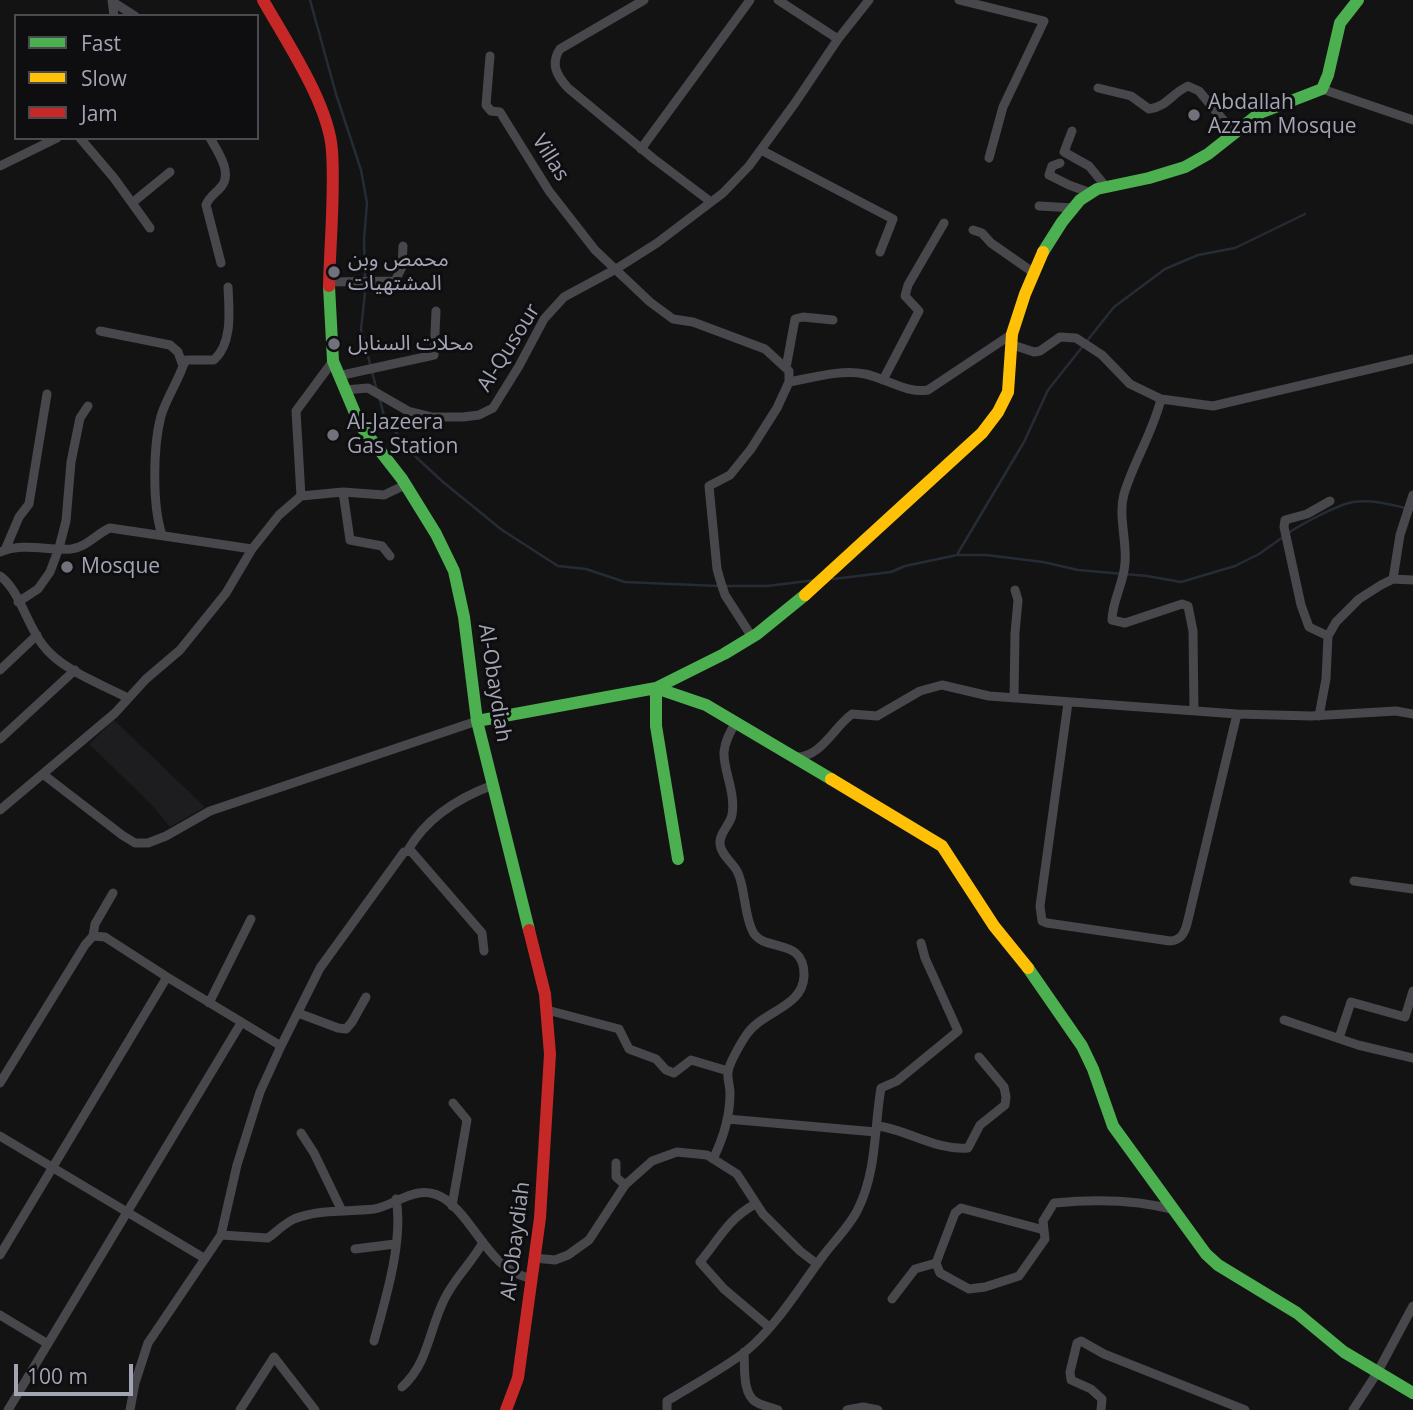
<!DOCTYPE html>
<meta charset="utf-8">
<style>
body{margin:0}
#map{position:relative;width:1413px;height:1410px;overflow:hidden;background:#131313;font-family:"Open Sans",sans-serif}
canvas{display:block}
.legend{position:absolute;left:14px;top:14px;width:245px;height:126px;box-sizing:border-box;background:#0e0d0f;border:2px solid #4a4a51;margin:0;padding:9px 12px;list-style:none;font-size:21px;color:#a3a5b5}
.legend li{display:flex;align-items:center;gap:14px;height:35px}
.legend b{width:35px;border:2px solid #4a4a51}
.scale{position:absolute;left:14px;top:1364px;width:119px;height:32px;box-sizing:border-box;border:4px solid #a3a5b5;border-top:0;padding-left:9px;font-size:21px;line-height:24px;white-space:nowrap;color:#a3a5b5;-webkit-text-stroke:5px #0e0d0f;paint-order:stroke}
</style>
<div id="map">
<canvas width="1413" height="1410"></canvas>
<ul class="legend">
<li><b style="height:9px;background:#4caf50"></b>Fast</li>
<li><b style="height:9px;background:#ffc107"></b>Slow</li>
<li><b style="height:9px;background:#c62828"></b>Jam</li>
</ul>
<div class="scale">100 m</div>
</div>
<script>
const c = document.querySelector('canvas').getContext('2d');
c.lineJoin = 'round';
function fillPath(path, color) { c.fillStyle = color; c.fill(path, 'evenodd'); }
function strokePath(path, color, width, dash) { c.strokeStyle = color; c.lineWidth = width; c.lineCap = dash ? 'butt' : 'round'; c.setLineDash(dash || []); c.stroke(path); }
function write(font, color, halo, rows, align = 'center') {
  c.font = font + ' "Open Sans","Noto Sans Arabic",sans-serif'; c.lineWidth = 6; c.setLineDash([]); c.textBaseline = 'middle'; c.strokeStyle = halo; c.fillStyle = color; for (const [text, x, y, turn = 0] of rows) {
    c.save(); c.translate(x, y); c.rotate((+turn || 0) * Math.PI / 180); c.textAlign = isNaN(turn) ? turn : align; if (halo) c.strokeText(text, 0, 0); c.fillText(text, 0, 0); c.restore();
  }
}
const built = new Path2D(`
 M114,720L205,807L170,827L152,805L89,744Z`);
const stream = new Path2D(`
 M310,0L336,94L361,170L367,203L364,240L365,277
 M366,284L361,329L377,391
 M379,397L385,419L417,458L443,482L502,530L558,566L586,569L625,582L718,586
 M1288,533C1302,524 1337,505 1353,502C1373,499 1393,505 1413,510
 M958,553L1024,442L1048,390L1114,307L1165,269L1198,255L1235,248L1305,214
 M833,579L891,572L905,566L957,555H986L1043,562L1078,570L1147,576L1181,582L1235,566L1259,554L1283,537
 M724,586H767L816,580`);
const street = new Path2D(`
 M112,0L114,16
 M644,0L560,49C550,64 557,76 568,88L654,159L711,202
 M778,0L838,39
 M959,0L1044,21L1003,107L989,158
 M113,2L135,16
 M490,56L486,105L491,111L500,112L549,191L595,250L650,302L673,319L693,322L765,349L789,371V382C812,378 841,369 865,374C885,378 908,394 928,390L1012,334
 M1098,88L1131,96L1149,109C1167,107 1172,93 1188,86L1199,91L1234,133
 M1322,89L1413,120
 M1072,131L1064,152L1089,166L1107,188
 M80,138L114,178L150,228
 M210,138C218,152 233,173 221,187C216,193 209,197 206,205L221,263
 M641,149L750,0
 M761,150L893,219L880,252
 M1060,163L1052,166L1049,175L1069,185L1091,193
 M0,166L57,138
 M132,203L170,172
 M1039,206L1074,208
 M973,230L982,233L991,243L1034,273
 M329,282L395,281L402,267L403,246
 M100,331L170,345L178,352L183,366C177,383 166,399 161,416C153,446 152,505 162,535
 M1010,344L1034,352L1040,351L1060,337L1076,338L1102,355L1130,384L1161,399L1213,406L1413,359
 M183,366L186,360H214C233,343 229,310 228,287
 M786,368L795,319L803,317L833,320
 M338,376L434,355L436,311
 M883,380L919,311L905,296L908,285L944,223
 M345,390L368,388L408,411L432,417H463L479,415L493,408L519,366L544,319L564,297L616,269L657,243L723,193L749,166L795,103L838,39L869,0
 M1161,399C1153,432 1134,461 1124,494C1118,515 1127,541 1125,563C1124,583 1112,601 1112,620L1125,623L1182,604L1188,606L1193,631L1194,711
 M343,492L350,540L382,546L390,556
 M301,496L343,492L384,495L405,485
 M5,550L19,517L29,504L47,394
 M0,552C23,542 48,551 71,549C87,547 96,534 110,528L252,549
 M0,576C18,588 27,624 42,644C61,670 101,684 128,698
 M1393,579L1400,535L1413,495
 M18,602L38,589L50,572L59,548L66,521L71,462L80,418L88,406
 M1328,636L1309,627L1301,605L1284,527L1285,520L1307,514L1330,501
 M752,637L725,595L721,583L717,569L709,486L730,475L751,449L777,408L789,382
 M0,670L37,635
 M1014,698L1015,633L1018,600L1015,590
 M1068,703L1040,906L1042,921L1047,923L1170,941C1181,940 1184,934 1187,924L1237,714
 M1319,716L1326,679L1328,636L1336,622L1359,599L1381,585L1393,579L1413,580
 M0,739L75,670
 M795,757C821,758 833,728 852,714L877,716L920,691L942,685L989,696L1237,714L1311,716L1396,711L1413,714
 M44,775L122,835L135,843H148L166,836L210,811L477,721
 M0,810L115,713L146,679L180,650L226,593L252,549L279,515L301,496L296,411L333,361
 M408,850C427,817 458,798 493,785
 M1354,881L1413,889
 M93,936L95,924L113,893
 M209,1003L251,919
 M547,1010L619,1029L629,1049L656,1059L666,1070L674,1073L691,1060L728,1071
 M298,1013L338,1028L346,1029L352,1022L366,997
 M1284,1020L1358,1045L1413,1058
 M1339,1038L1351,1002L1405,1017L1413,991
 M0,1083L85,945L93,936L105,937L167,977L281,1046
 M727,1119L876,1132
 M878,1126C908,1130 937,1151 968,1148L980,1125L1005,1105L1006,1097L1004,1087L979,1057
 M301,1133L314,1153L341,1209
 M0,1136L204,1258
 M713,1159C724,1137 730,1117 730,1093C730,1086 727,1078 728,1072C729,1063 742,1041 747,1034C763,1011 803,1007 804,976C805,936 764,953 753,932C743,913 746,888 737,871C732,862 721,855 720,844C719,833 730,825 732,815C736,792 723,770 724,752C725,741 730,732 736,722
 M616,1163V1177L625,1185
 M755,1204C727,1220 720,1238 700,1262L724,1289L769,1327
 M452,1206L467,1120L453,1103
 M1044,1230L961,1208L955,1213L936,1263L940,1273L969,1289L985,1287L1019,1276L1045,1239L1043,1221L1054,1203C1095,1199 1135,1199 1175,1210
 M221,1235L268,1238C276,1232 285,1223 294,1219C319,1209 347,1212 374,1209C396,1206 417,1181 445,1199C476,1221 490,1271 530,1278
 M355,1249L395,1244
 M0,1255L167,977
 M534,1258L555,1260L568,1255L589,1240L625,1185L652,1161L677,1152L707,1155L737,1174L763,1214L800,1251L817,1264
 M892,1299L915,1269L936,1263
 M0,1315L48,1344
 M374,1341C385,1301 404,1240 396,1199
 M744,1352C745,1366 742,1394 756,1402C762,1406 771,1407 778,1410
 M402,1387C428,1364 429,1330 444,1300C454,1278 472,1263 483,1242
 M8,1410L241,1023
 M130,1410L135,1383L148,1343L221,1235L237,1165L260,1092L281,1046L320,968L404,852L411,851L482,933L484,951
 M240,1410L274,1357L315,1410
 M667,1410V1401C693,1385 721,1370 745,1352C776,1327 799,1288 823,1256C834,1241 850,1226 858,1209C877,1171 874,1128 881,1088L897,1081L958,1031L925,958L921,943
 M847,1410L863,1407L878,1410
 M1101,1410L1102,1399L1091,1389L1071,1380L1070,1372L1077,1343L1081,1341L1104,1354L1245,1410
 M1353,1410L1377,1373L1413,1306`);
const fast = new Path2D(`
 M1043,252L1062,222L1080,200L1097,189L1149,178L1185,167L1208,154L1260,113L1322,89L1328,75L1340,23L1358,0
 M329,286L333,361L360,425L402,479L436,534L454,571L464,617L477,721L529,930
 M477,721L656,688L706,705L831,779
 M678,859L656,726V688L724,654L757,634L805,595
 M1028,968L1082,1046L1093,1069L1113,1126L1206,1254L1218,1265L1297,1313L1344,1352L1413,1393`);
const slow = new Path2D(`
 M805,595L982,433L998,412L1008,392L1012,334L1025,294L1043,252
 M831,779L942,846L994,926L1028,968`);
const jam = new Path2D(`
 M263,0C286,41 329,104 332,151C335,193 330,243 329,286
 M506,1410L518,1378L540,1218L550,1054L545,994L529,930`);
const markers = [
 [1194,115,7,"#71727c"],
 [334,272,7,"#71727c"],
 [334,344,7,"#71727c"],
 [333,435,7,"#71727c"],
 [67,567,7,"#71727c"]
];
const poiNames = [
 ["Abdallah",1208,103],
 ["Azzam Mosque",1208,127],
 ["محمص وبن",348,260],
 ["المشتهيات",348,284],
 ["محلات السنابل",348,344],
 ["Al-Jazeera",347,423],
 ["Gas Station",347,447],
 ["Mosque",81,567]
];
const streetNames = [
 ["Villas",550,158,58],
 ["Al-Qusour",509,348,-58],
 ["Al-Obaydiah",494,683,81],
 ["Al-Obaydiah",516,1241,-83]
];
fillPath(built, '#1d1d1f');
strokePath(stream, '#262c35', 2.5);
strokePath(street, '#47474c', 9);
strokePath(fast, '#4caf50', 12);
strokePath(slow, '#ffc107', 12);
strokePath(jam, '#c62828', 12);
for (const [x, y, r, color] of markers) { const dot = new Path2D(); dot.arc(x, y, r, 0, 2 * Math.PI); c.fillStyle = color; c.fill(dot); strokePath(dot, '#0e0d0f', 2.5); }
write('21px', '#a3a5b5', '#0e0d0f', poiNames, 'left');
write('21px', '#a3a5b5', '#0e0d0f', streetNames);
</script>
